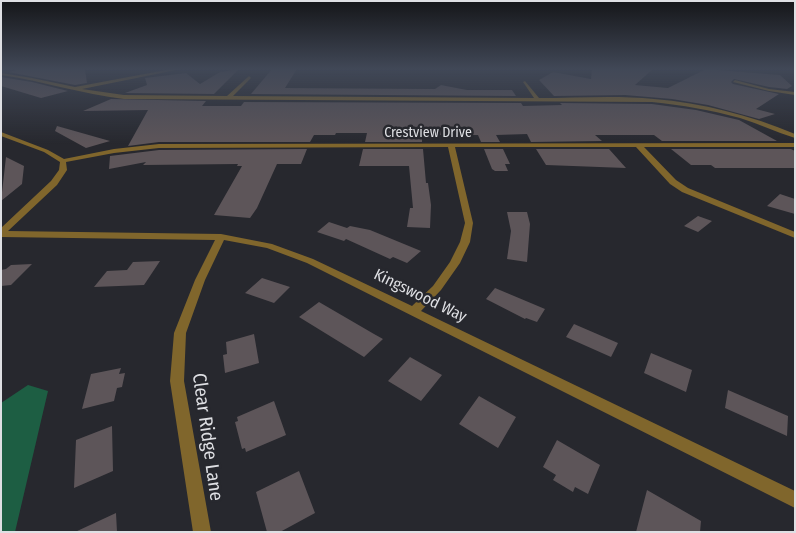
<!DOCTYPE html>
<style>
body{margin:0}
#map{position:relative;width:796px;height:533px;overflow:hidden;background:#27282e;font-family:"Fira Sans Condensed",sans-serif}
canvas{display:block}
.frame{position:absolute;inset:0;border:2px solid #dedfe3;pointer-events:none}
</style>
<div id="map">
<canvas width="796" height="533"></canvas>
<div class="frame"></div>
</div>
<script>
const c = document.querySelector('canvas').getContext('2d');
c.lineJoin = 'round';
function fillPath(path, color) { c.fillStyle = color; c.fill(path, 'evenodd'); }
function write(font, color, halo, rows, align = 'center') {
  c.font = font + ' "Fira Sans Condensed",sans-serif'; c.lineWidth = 5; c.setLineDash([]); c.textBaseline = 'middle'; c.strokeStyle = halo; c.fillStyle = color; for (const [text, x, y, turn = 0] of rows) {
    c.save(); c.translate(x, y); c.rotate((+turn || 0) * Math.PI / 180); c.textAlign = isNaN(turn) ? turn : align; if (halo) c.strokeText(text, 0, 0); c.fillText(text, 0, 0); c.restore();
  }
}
const green = new Path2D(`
 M28,385L48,391L15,532H1V403Z`);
const building = new Path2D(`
 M21,69H85L87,83L75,85L8,72Z
 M239,69L214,94L125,93L147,85L145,78L186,73L200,84L220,72Z
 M272,69H297L285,88L435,89L441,85L467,90H512L516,96L251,94Z
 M592,69H653L635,85L668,88L706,69L780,75L792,86L787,89L769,87L734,79L731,82L733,84L779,94L756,109L775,114L759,119L708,105L672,99L625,95L554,96L539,80L553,72L591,79Z
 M1,77L32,82L68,91L41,98L1,86Z
 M111,99L206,101L202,106H241L244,102L521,103L523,106L562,105L560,103L652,104L696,110L739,120L777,141H662L654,135H595L602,141L531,142L527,134L496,135L500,142H481L478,135H422V142H365L367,133H336L335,135H314L310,142H159L128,146L148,110L83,111Z
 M57,126L110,141L86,148L55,131Z
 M307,149L301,164H277L257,208L250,218L214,215L242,166H237L238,164L143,165L146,162L109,169L110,156L159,150Z
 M363,149H423L426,183H428L431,205L430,228L407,227L410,208H413L409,166H359Z
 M484,149H503L510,164H505L508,171H495L492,169Z
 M536,149H609L626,168L546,165Z
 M671,149H791L795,151V168H715L711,165H691Z
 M6,157L24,166L22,184L1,201Z
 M780,194L795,199V214L767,206Z
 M507,212H527L530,224L527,262L507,259L511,231Z
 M698,216L712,221L698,232L684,226Z
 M329,222L347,228L350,226L370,230L421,251L407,263L393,257L390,259L346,239L344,241L317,232Z
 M160,261L144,285L94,287L107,271L127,270L133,262Z
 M32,264L11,285L1,286V270L6,269L11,265Z
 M262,278L290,287L274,303L245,293Z
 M495,288L545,309L537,322L526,318L525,319L486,299Z
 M319,302L374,334L383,339L364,357L299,317Z
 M574,324L618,343L611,357L566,337Z
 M254,334L259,363L225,373L223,355L227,354L226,342Z
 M651,353L692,370L686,392L644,373Z
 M410,357L442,375L421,401L388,381Z
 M121,368L119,374L125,373L122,387L117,388L114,401L82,409L91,374Z
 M728,390L788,416L787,436L725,408Z
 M479,396L516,417L498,448L459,424Z
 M274,401L286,435L246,452L245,448L242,449L235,422L238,421L237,417Z
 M112,426L113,471L74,488L76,440Z
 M557,440L600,465L588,494L575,487L573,492L553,480L556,475L543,467Z
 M299,471L315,513L280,532H267L256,492Z
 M647,490L701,521L700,532H636Z
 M116,513L117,532H75Z`);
const street = new Path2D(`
 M171,69H181L82,89L124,95L227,96L249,76L251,78L233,96L534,98L523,82L525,81L539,98C577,98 616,95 654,99C702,103 750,115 795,134V138C776,132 759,124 740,118C711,110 682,105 652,102L124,99C82,94 43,81 1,75V73L32,78L75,87Z
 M792,69H795V71Z
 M735,80L769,89L795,92V95L769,91L733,82Z
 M1,132L48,150L64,159L114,149L159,144L795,143V147H644L676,180L688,188L795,232V238L682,192L670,184L636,147H455L473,223L470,242L460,263L441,290L421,311L795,491V508L307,263L267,248L224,240L205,280L186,333L184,381L211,532H193L170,381L174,333L195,280L215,240L1,237V228L51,181L59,170L60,162L44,152L1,136ZM448,147L465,223L460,242L450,262L433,286L412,306L313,259L272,244L221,234L8,231L57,185L67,170L66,162L114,153L159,148Z`);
const farStreetnames = [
 ["Crestview Drive",428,133]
];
const streetNames = [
 ["Kingswood Way",420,296,26]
];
const nearStreetnames = [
 ["Clear Ridge Lane",207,437,82]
];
fillPath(green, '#1d5e43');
fillPath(building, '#5d5559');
fillPath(street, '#80662c');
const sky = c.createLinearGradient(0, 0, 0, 144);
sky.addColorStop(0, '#151619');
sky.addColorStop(0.48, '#414857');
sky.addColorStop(1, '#41485700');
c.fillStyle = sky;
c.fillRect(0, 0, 796, 144);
write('14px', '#dedfe3', '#27282e', farStreetnames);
write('16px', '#dedfe3', '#27282e', streetNames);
write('19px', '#dedfe3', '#27282e', nearStreetnames);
</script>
